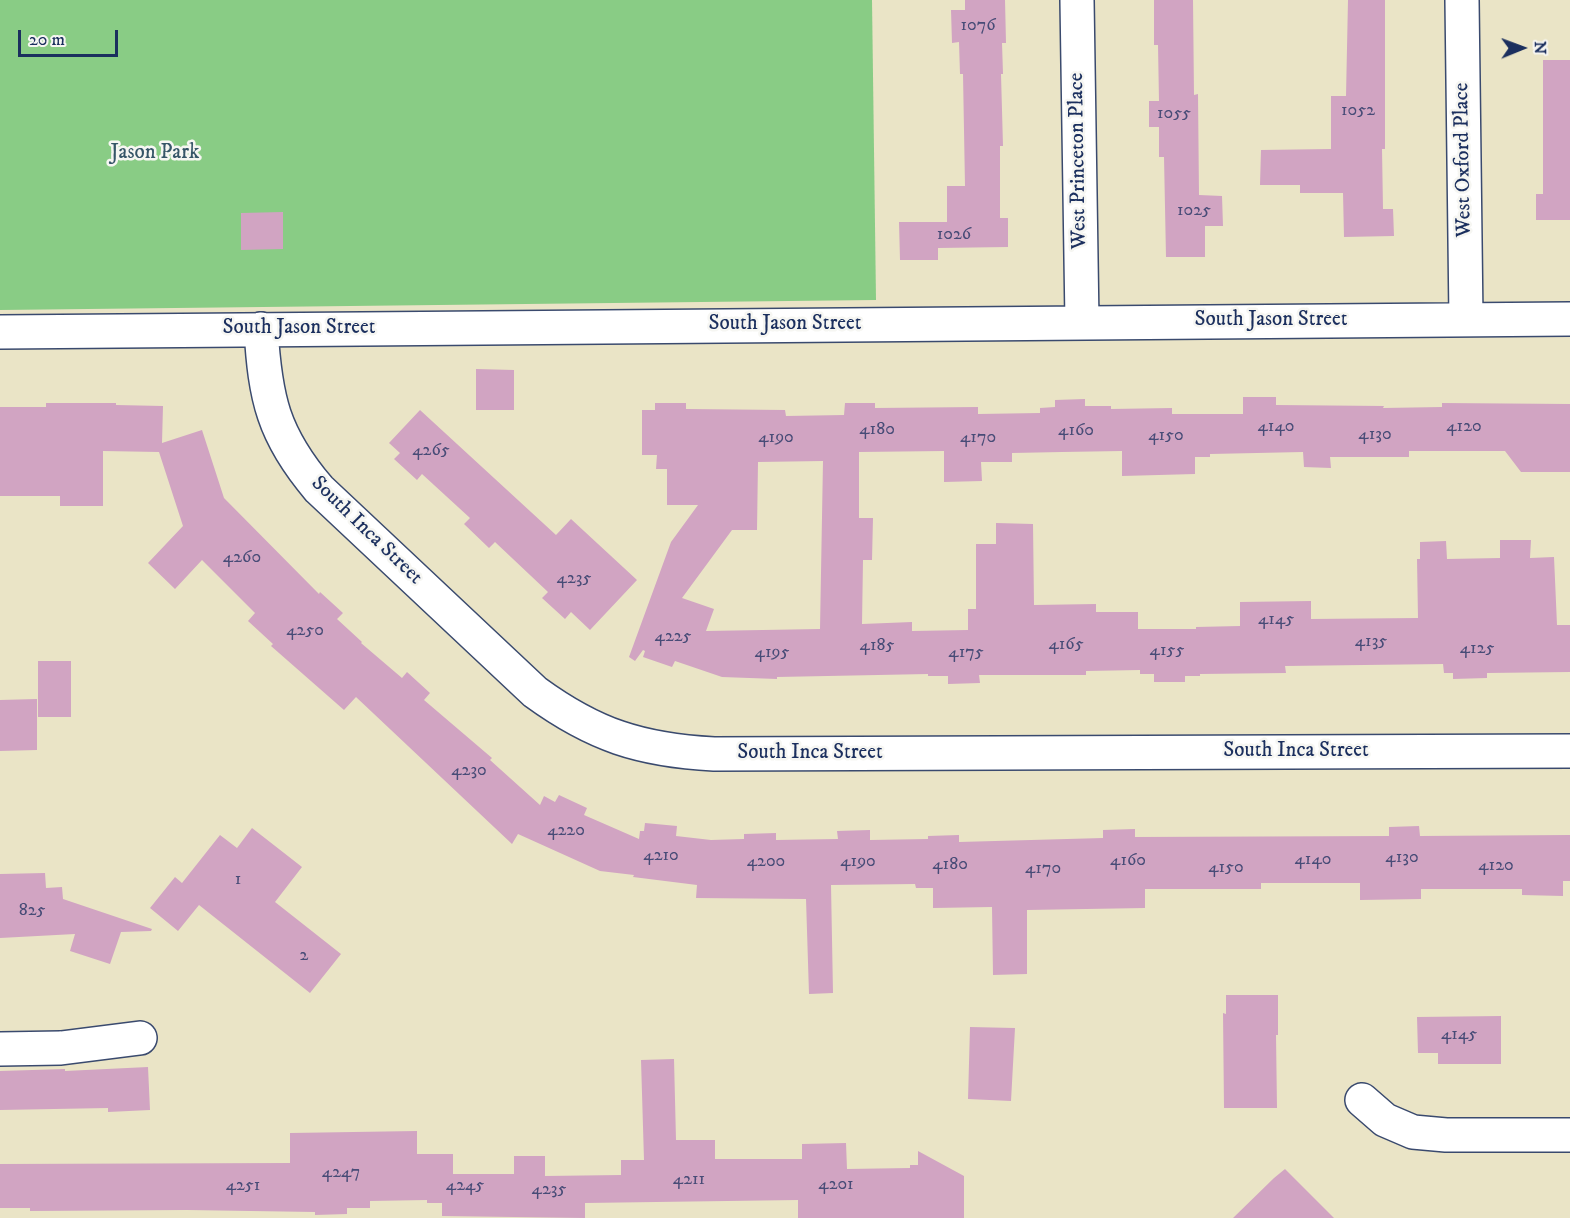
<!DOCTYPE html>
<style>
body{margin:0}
#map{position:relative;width:1570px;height:1218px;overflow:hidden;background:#eae4c6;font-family:"IM FELL DW Pica",serif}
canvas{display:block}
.north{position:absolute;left:1492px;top:18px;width:60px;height:60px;-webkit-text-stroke:4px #f6f6f2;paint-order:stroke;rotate:89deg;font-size:16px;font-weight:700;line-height:24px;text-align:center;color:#1b2f5e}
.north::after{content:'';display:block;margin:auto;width:21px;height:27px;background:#1b2f5e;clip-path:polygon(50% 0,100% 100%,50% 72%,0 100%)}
.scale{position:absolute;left:18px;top:30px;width:100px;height:27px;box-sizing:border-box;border:3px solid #1b2f5e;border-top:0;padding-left:8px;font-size:18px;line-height:21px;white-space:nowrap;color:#1b2f5e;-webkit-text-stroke:4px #f6f6f2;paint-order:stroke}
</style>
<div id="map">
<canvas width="1570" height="1218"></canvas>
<div class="north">N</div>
<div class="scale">20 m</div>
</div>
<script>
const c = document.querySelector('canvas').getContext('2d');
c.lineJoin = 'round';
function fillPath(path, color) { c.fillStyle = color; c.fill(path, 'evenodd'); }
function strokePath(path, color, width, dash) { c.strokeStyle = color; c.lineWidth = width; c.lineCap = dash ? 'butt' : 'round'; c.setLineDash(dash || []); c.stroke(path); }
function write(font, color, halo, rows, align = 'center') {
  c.font = font + ' "IM FELL DW Pica",serif'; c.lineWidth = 5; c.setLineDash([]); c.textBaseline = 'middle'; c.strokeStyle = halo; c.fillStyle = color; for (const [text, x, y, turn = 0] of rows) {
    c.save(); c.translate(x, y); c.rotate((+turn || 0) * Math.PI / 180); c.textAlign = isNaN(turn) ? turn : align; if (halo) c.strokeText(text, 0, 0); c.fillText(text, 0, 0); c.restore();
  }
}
const green = new Path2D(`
 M0,0H872L876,300L0,310Z`);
const building = new Path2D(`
 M965,0H1005L1006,43H1002L1003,74H1001L1003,146H1000V218H1008V247L938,248V260H900L899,222H947V186H965L963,74H960L959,42L952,43L951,10H965Z
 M1154,0H1193L1194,95L1198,94L1199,195L1222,196L1223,226H1205V257H1166L1164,157H1159V127H1149V101H1159L1158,45H1154Z
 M1348,0H1385V149H1382L1383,209H1393L1394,236L1344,237L1343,193H1300V185H1260L1261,150L1331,149V96H1346Z
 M1543,60H1570V220H1536V194H1543Z
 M283,212V249L241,250V213Z
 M476,369L514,370V410H476Z
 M1243,397H1276V405L1384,406L1383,408L1442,407V403L1570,404V472H1521L1505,451H1409V457H1330L1331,468L1304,467L1303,452L1210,454V457H1195V474L1122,476V451L1062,452L1012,453V462H981L982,481L944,482V451L859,452V518H873L872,560H863L862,624L912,622V631L968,630V609H976V544H996V523L1033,524L1034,605L1096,604V612H1138V629H1196V627L1240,626V602L1311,601V619L1418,618L1417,559H1420V542L1446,541L1447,559L1500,558V540H1531L1530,558L1554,557L1557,625H1570V672L1487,673V678L1453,679V673H1444L1443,664L1285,666L1286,673L1200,674V676H1185V682H1154V674H1140V670L1086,671V675H979L980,683L948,684V676H928V674L777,677V679L722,677L675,661L672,667L643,657L645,651L643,650L635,661L629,657L671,542L698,505H667V469H656L657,455H642V410H655V403H686V409L785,410L786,416L844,415L845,403H875V408L978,407V414L1040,413V408L1055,407V400L1085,399V406H1111V409L1172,408V414H1243ZM823,461L820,629L706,631L714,609L682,598L732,530H757L758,462Z
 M46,403H116V405L163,406L162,443L202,430L224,498L319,594L320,592L343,613L337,619L362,642L361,643L402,678L407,672L430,693L424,700L492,758L490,760L540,805L544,796L555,802L559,795L587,808L584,815L639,839L640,831H644L645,823L677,826L676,836L711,840L744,839V834L776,833V840L838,839L837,831L870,830V840L928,839V836L959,835V842L1103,838V830L1135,829V837L1389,836V827L1419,826L1420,836L1570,835V881H1563V896L1522,895V889H1421V899L1360,900V883H1261V889H1145V908L1027,910V974L993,975L992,907L933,908V888H916L915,884L831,885L833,993L809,994L806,899L696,898L697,885L633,877L634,875L600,871L518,834L512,844L356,697L344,710L271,646L273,644L248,621L255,613L202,560L175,589L148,563L183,526L159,452L103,451V506H60V496H0V407H46Z
 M420,410L556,535L571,519L637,580L590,630L571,612L565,619L542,598L548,592L495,542L489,548L464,524L470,518L422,474L417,480L394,459L400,453L389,443Z
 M38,661H71V717H38Z
 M37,699V750L0,751V700Z
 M252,828L302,867L275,902L341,954L310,993L199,905L178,931L150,908L175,877L182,883L220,835L237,848Z
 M45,873L46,888L62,887L63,899L152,929L151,931L121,932L110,964L70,951L75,934L0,938V874Z
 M1226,995H1278V1035H1276L1277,1108H1224L1223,1013L1226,1014Z
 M1501,1016V1064H1438V1053H1418L1417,1017Z
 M970,1027L1015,1028L1011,1101L968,1099Z
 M674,1059L676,1140H715V1159H802V1144L846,1143L847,1169L910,1168V1165H918V1151L964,1176V1218H798V1200L585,1203V1218L442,1216V1203H427V1200L370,1201V1208H347V1214L315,1215V1212L187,1210L30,1211V1208H0V1164L290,1163V1133L417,1131V1154H453V1174H514V1156H545V1176L621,1175V1160H644L641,1060Z
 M148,1067L150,1110L108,1112V1108L0,1110V1071L65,1069V1071Z
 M1285,1169L1334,1218H1233L1274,1178Z`);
const minor = new Path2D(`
 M1077,0L1082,322
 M1462,0L1466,319
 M261,329C265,398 273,435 319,489L535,692C594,735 640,750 714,754L1570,751
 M0,332L1570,319
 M0,1049L61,1048L140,1038
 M1362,1100L1385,1120L1413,1132L1446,1135H1570`);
const numberNames = [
 ["1076",978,26],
 ["1052",1358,111],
 ["1055",1174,114],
 ["1025",1194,211],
 ["1026",954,235],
 ["4140",1276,427],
 ["4120",1464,427],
 ["4180",877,430],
 ["4160",1076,431],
 ["4130",1375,435],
 ["4150",1166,436],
 ["4190",776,438],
 ["4170",978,438],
 ["4265",431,451],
 ["4260",242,558],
 ["4235",574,579],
 ["4145",1276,620],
 ["4250",305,631],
 ["4225",673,637],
 ["4135",1371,642],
 ["4165",1066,645],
 ["4185",877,646],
 ["4125",1477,649],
 ["4155",1167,651],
 ["4195",772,653],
 ["4175",966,653],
 ["4230",469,771],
 ["4220",566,831],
 ["4210",661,856],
 ["4130",1402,858],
 ["4140",1313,860],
 ["4160",1128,861],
 ["4200",766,862],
 ["4190",858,862],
 ["4180",950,865],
 ["4120",1496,866],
 ["4150",1226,868],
 ["4170",1043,869],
 ["1",238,880],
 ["825",32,911],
 ["2",304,956],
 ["4145",1459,1035],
 ["4247",341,1173],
 ["4211",689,1180],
 ["4201",836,1185],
 ["4251",243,1186],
 ["4245",465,1186],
 ["4235",549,1190]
];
const parkNames = [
 ["Jason Park",155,154]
];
const streetNames = [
 ["West Oxford Place",1464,160,-91],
 ["West Princeton Place",1079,161,-91],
 ["South Jason Street",1271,321],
 ["South Jason Street",785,325],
 ["South Jason Street",299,329],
 ["South Inca Street",366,531,44],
 ["South Inca Street",1296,752],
 ["South Inca Street",810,754]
];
fillPath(green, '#89cc85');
fillPath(building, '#d1a4c2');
strokePath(minor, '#3a4a6e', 36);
strokePath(minor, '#fff', 33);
write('18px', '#484c77', null, numberNames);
write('21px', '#365668', '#f6f6f2', parkNames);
write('21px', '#1b2f5e', '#f6f6f2', streetNames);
</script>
